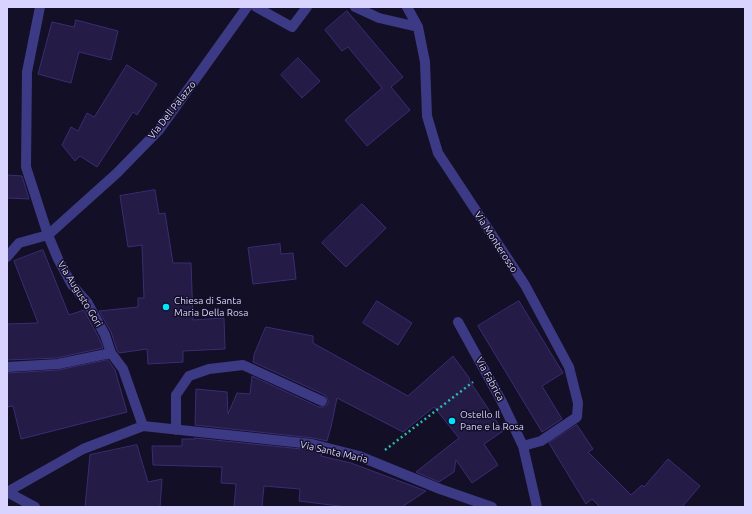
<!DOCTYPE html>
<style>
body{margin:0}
#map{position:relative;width:752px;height:514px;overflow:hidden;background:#130f26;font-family:Ubuntu,sans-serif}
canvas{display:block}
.frame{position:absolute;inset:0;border:8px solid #d9d4ff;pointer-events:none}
</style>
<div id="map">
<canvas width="752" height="514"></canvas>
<div class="frame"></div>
</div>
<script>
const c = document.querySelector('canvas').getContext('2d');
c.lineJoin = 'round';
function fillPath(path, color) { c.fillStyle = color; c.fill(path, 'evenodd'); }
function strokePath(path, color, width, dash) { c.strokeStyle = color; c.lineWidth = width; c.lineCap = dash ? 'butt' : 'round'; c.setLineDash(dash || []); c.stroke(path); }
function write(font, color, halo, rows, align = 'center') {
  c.font = font + ' Ubuntu,sans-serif'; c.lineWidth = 3; c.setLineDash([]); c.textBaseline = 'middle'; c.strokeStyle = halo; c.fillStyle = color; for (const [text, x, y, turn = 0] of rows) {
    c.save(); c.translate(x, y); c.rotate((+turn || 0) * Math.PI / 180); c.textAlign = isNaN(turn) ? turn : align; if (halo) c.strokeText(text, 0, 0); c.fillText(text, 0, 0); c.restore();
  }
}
const building = new Path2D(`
 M347,11L403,77L391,87L410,110L367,146L345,120L382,88L348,47L342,51L325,30Z
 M76,20L118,31L111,60L79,52L71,83L38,74L52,22L74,27Z
 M298,58L320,81L302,98L281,75Z
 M127,65L157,84L137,115L133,112L97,167L80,156L75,161L62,145L71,127L78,131L87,113L94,117Z
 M7,175L22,176L29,199L7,198Z
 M155,190L159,214L165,213L173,263H191L193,320L224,318L225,349L183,351V362L148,364L147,349L119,353L117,350L111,332L99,311L138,307V298H144L142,245L128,247L120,196Z
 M362,204L386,228L346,267L322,243Z
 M280,244L281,254L293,253L296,279L253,284L248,248Z
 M43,250L69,315L84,310L99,338L103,348L57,358L7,360V324L38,323L14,261Z
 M377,301L412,323L398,345L363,323Z
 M519,301L563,373L542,386L562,419L542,432L478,326Z
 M266,327L313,336V343L408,396L453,356L470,379L469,380L503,431L484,444L498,465L472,483L456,460L454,472L439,482L416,472L459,438L434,407L403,432L337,398L331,427L327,441L313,438L195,425L196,389L227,392L228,414L237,393L250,394L252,376L319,407H323L328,404V400L325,395L253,362L254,355Z
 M108,360L115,370L127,412L21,439L13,406L7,407V373L58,370Z
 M577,425L593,449L588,452L631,495L642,485L644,487L668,459L700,486L682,507H600L592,499L586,504L549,443Z
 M195,438L311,450L322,453L321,456L351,463L426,491L402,507H347L299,501L300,489L264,486L262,507H234L236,484L221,483L222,467L153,465L152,446H182V439H195Z
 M137,445L148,482L162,479L160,507H85L90,455Z`);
const path = new Path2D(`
 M385,450L473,382`);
const minor = new Path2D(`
 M256,7L292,27L307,7
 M355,7L379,18L418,27
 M407,7L418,27L425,62L427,116L438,153L525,285L569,367L578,403L577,417L541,441L523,446
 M7,257L19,243L48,235L117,173L159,130L247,7
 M458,322L502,402L523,446L537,507
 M7,367L58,364L111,353
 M143,426L312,444L359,456L440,489L492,507
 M176,430V395L189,376L209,369L243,365L322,401
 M7,492L83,449L143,426L123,369L111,353L105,335L87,302L72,285L58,259L48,235L26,167L27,72L40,7
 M7,492L35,507`);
const markers = [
 [166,307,4,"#00e5ff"],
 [452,421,4,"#00e5ff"]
];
const streetNames = [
 ["Via Dell Palazzo",172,110,-52],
 ["Via Monterosso",496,242,57],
 ["Via Augusto Gori",80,294,58],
 ["Via Fabrica",490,379,61],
 ["Via Santa Maria",334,452,13]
];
const poiNames = [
 ["Chiesa di Santa",174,301],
 ["Maria Della Rosa",174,313],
 ["Ostello Il",460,415],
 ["Pane e la Rosa",460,427]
];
fillPath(building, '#241b47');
strokePath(building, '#3b2d73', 1);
strokePath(path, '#2fb8b0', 2.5, [2, 3]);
strokePath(minor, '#3d3a85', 10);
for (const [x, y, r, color] of markers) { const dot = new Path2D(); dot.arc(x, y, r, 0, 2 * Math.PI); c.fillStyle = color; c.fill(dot); strokePath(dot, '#130f26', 1.5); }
write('10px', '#d9d4ff', '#130f26', streetNames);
write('10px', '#d9d4ff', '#130f26', poiNames, 'left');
</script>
